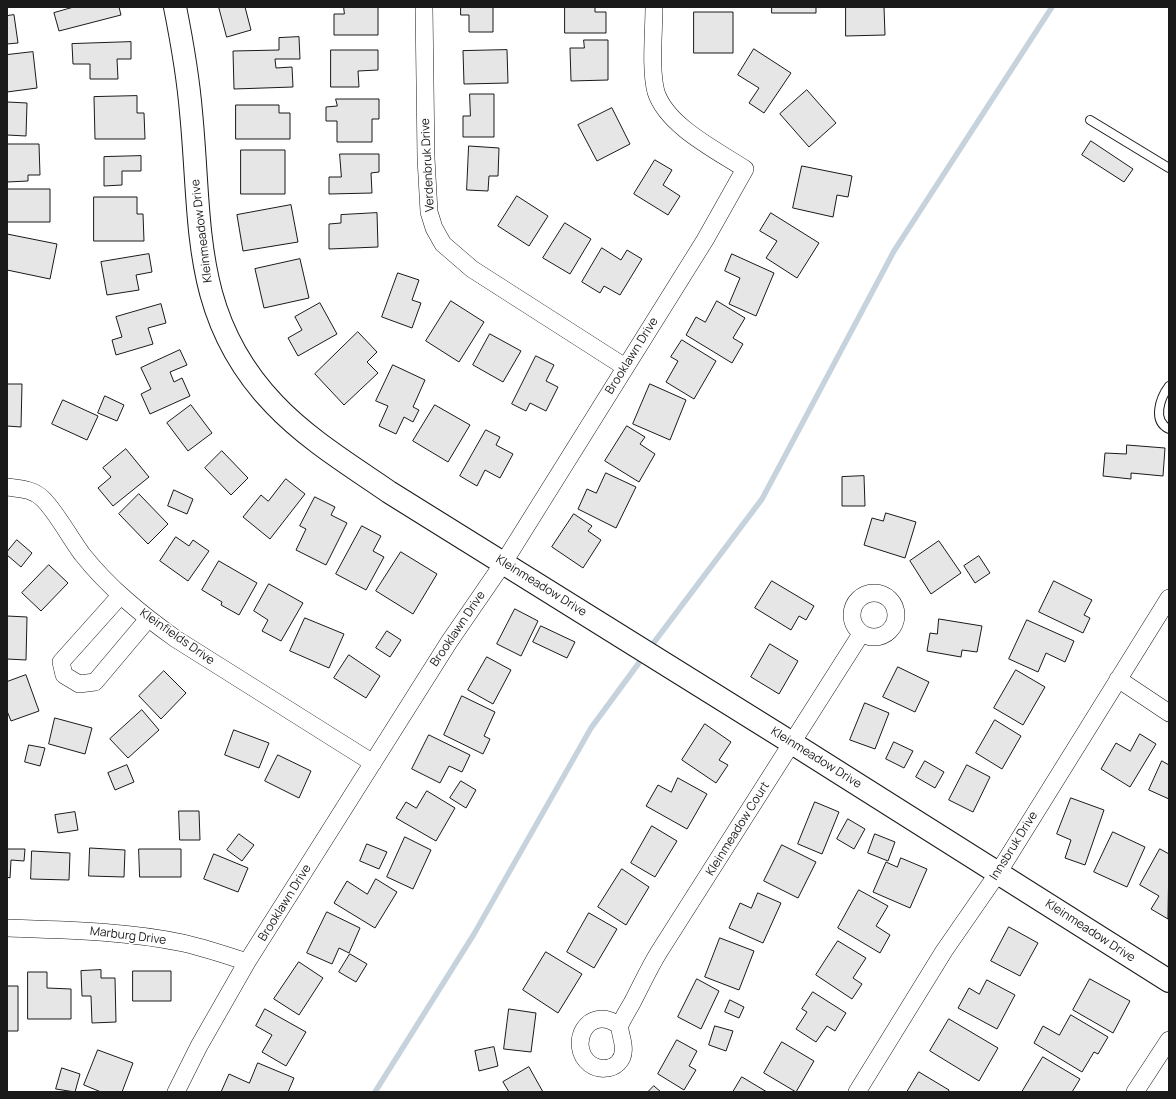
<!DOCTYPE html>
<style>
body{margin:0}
#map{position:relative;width:1176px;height:1099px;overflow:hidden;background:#fff;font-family:Manrope,sans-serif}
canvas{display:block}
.frame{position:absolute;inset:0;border:8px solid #1a1a1a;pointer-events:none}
</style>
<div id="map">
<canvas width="1176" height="1099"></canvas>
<div class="frame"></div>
</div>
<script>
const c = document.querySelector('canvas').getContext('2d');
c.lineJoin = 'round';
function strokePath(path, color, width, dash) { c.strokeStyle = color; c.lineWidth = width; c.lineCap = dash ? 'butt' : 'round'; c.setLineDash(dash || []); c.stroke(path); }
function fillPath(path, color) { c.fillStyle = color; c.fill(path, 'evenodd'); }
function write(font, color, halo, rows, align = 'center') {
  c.font = font + ' Manrope,sans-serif'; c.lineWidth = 3; c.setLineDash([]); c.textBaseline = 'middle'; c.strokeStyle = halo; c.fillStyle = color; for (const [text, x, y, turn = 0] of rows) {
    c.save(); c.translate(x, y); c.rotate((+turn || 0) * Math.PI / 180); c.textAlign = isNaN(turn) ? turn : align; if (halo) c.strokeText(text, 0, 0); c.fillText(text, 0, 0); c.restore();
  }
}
const stream = new Path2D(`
 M649,649L762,499L894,251L1052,7
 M375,1092L474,934L591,728L644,656`);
const building = new Path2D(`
 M74,7H119L121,15L59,31L54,13Z
 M219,7H245L251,30L227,37Z
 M344,7H378V35H334V14H344Z
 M461,7H493V32H469V15H461Z
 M565,7H595V12H606V33H565Z
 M772,7H816V13H772Z
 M846,7H890H884L885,35L846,36Z
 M694,12H733V53H694Z
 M14,15L18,43L7,44V16Z
 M299,37L300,59H275L276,68L292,67L293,87L234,89L233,51L279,50V38Z
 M584,40H608V80L571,81L570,48H584Z
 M131,42V59H117L118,79H90V64H73L72,44Z
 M754,49L791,73L764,113L749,103L759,88L738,75Z
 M331,50H378V70L358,71L359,87H331Z
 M507,50L508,83L464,84L463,51Z
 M33,52L37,88L7,92V55Z
 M807,90L836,123L809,147L780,114Z
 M470,94H494V137H463V116H470Z
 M137,96V113H144L145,139H95L94,97Z
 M336,99H379V119H372V142H337V121H326V107L337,106Z
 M7,102L27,103L26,136L7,135Z
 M236,105H279V113H290V139H236Z
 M612,108L630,144L597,161L578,125Z
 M1091,141L1133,169L1124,182L1082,155Z
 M7,144H39L40,175H28V181L7,182Z
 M469,146L499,148L498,176H489L488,191L467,190Z
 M241,150H285V194H241Z
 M340,154H379V172L371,173L372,193L329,194V177H341Z
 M141,156V171H122V185L104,186V157Z
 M655,160L672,170L663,185L680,196L668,215L634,194Z
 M802,166L852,176L848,197L837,195L833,217L793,208Z
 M7,189H50V222H7Z
 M517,196L548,216L529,246L498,226Z
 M94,197H137V214H143L144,241H94Z
 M291,205L298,242L243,251L237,215Z
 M377,213L378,247L329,249V224L341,223V215Z
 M771,213L819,243L797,278L766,258L777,241L760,231Z
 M565,223L591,239L570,274L543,258Z
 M7,234L57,244L50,279L7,270Z
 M602,248L621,260L627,250L642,259L620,295L604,286L600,293L582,282Z
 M149,254L152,272L136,275L139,290L107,295L101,262Z
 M732,254L774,273L756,316L729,304L740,278L725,271Z
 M300,259L309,298L264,308L255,269Z
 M398,273L419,280L412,300L421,303L412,328L382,317Z
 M451,301L484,322L459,362L426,341Z
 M717,301L745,318L733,338L743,344L732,363L686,335L696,317L705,322Z
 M320,303L337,334L298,356L288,338L302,330L295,317Z
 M161,304L166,323L148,328L153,344L116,355L112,340L122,337L116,317Z
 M358,332L377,352L367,362L378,373L344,405L315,374Z
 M490,334L521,351L503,382L473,365Z
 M682,340L716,361L694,399L666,382L678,361L671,357Z
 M180,350L187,365L170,372L174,382L182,378L190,396L150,414L141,394L151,389L141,368Z
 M536,356L554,365L546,381L558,387L546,411L530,403L526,411L512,404Z
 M393,365L425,380L413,407L419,410L413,422L404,417L396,434L379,426L388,406L376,401Z
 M7,384H22L21,427L7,426Z
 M650,384L686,400L670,440L633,424Z
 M105,396L124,405L117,421L98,413Z
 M63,400L98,416L87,440L52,424Z
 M191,405L212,433L188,451L167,423Z
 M435,405L470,425L448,462L413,441Z
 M627,426L645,437L640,444L655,454L639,482L605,461Z
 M486,430L500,437L496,445L513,454L500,478L485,470L477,486L460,476Z
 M1127,445L1165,448L1163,476L1131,473V479L1103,476L1105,453L1126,454Z
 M126,449L149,477L113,506L98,488L111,477L103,468Z
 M222,451L248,478L231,495L205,468Z
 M606,473L636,487L616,528L578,509L587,489L596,493Z
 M864,476L865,506H842V477Z
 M286,479L305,494L270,539L243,517L261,495L268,501Z
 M174,490L193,499L187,514L168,506Z
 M139,494L168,524L148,544L119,514Z
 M315,497L335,507L331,515L347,523L326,565L296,550L306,529L300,526Z
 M886,513L916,522L905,558L864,545L872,518L883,521Z
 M574,514L592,526L588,531L601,540L583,568L552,547Z
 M362,526L381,536L373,551L384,557L366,590L336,574Z
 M176,537L189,546L193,540L209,551L188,581L160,561Z
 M17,540L32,553L21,567L7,555V552Z
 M939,541L961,573L931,594L910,561Z
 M401,552L437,574L413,614L376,591Z
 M979,556L990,573L975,583L964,566Z
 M219,561L257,583L239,615L221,605L222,602L202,590Z
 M49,565L68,583L41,611L22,593Z
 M772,581L814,606L806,620L799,616L791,630L755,608Z
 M1054,581L1092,600L1084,615L1090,618L1083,633L1039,612Z
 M269,584L303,603L281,641L262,631L268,620L254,611Z
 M515,609L538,621L521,656L497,644Z
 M7,616L27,617L26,660L7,659Z
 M305,618L344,634L329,668L290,651Z
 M939,619L982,626L977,652L962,650L961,657L927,651L930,633L937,634Z
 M1027,620L1074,641L1065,662L1046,653L1038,672L1009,659Z
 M541,626L575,642L567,658L533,642Z
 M387,631L401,640L390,657L376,648Z
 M770,644L798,661L779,694L751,677Z
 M349,655L380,676L366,698L334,678Z
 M487,657L511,670L493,704L468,690Z
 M898,667L929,682L915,712L883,697Z
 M1016,670L1045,687L1023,725L994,708Z
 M164,671L186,693L161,719L139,696Z
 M26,675L39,711L11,721L7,711V682Z
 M462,696L495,712L484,736L490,739L483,754L444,735Z
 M865,703L889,713L875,749L850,740Z
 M142,710L159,730L128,758L110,739Z
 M55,718L92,728L85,754L49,744Z
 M995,720L1021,736L1002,769L976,753Z
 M705,724L731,742L719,760L728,765L716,783L682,760Z
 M234,730L269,743L259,768L225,755Z
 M1140,734L1156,744L1130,787L1101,769L1116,743L1130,751Z
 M429,735L470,755L462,772L449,766L440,783L412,769Z
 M894,742L913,751L904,768L886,759Z
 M29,745L45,748L40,766L25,762Z
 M278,755L311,771L299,798L265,781Z
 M925,761L944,772L935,788L916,777Z
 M1162,761L1169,765V799L1149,790Z
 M127,765L134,782L115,790L108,773Z
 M967,765L990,777L973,812L949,800Z
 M678,778L707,794L687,829L646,806L658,785L671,792Z
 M461,781L476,790L466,808L450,798Z
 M427,791L455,808L436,841L396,818L406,802L416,808Z
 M1071,798L1104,810L1085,865L1065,858L1071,840L1057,834Z
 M815,802L839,812L822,854L798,844Z
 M179,811H199L200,840H180Z
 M75,812L78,830L58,833L55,815Z
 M848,819L865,829L854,849L837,839Z
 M652,826L677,841L655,877L631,863Z
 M1113,832L1145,847L1127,887L1094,872Z
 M239,834L254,845L242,861L227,850Z
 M875,834L895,842L888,861L868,853Z
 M405,837L431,850L413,889L387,877Z
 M367,844L387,852L379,869L360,861Z
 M782,845L816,862L798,898L764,881Z
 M90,848L125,850L124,877L89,876Z
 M7,849H25L24,861L11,860L10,878L7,877Z
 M139,849H181V877H140Z
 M1160,849L1169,854L1168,919L1151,909L1159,896L1140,885Z
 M32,851L70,853L69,880L31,879Z
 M214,854L248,868L238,892L204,879Z
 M901,858L927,869L910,908L873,892L886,862L897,867Z
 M622,869L649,887L626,925L598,907Z
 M376,879L397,892L375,928L334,903L347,881L367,894Z
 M859,890L888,906L876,926L890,935L880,953L838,928Z
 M758,893L781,903L763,943L729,928L740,903L751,908Z
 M327,912L360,928L349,953L339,948L332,964L307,953Z
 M589,913L617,929L594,968L567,952Z
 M1009,927L1038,943L1020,976L991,961Z
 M720,938L754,951L739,990L705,977Z
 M838,941L866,958L853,978L862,984L852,999L816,975Z
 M546,952L582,974L558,1013L523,990Z
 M350,954L367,964L356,982L339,972Z
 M299,962L323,978L299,1015L274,999Z
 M101,970V978H115L116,1022L92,1023L91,996H82L81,971Z
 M133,971H171V1001H133Z
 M28,972H47V988L71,989V1019H28Z
 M697,979L719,991L701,1029L678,1017Z
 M1090,979L1130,1001L1113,1033L1073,1010Z
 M987,980L1015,995L997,1029L958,1008L969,988L979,994Z
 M7,986H18V1031H7Z
 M813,992L846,1013L835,1031L827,1026L816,1042L796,1029L807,1012L802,1009Z
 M730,1000L744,1007L739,1018L725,1012Z
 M265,1009L306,1032L286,1066L262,1052L272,1035L256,1026Z
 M509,1009L536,1013L531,1052L504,1049Z
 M1071,1015L1108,1037L1098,1054L1094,1052L1082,1072L1034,1043L1043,1026L1059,1035Z
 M949,1019L998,1048L979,1081L930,1051Z
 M715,1026L733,1031L726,1051L709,1045Z
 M677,1040L697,1051L689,1066L696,1070L684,1090L658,1074Z
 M782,1042L814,1061L796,1092L764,1073Z
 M494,1047L498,1066L479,1071L475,1051Z
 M98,1050L133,1063L122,1092H101L84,1085Z
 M1043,1057L1080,1079L1072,1092H1022Z
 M258,1063L294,1078L288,1092H221L229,1074L249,1083Z
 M529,1067L543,1092H509L503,1082Z
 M62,1068L80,1074L75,1092L56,1089Z
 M919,1072L949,1090L948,1092H907Z
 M742,1077L767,1092H733Z
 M654,1086L661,1092H648Z`);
const lane = new Path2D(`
 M1090,120L1169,168
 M1169,386C1160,398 1152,421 1169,429`);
const street = new Path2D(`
 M424,7L426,158L429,212L434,228L443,244L472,269L625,367
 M7,487C21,489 33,489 43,499C57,513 70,538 82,554C109,588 141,614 176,639L373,763
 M852 615a22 22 0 1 1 44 0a22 22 0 1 1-44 0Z
 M120,596L61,662L64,675L79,684L95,682L148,619
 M1118,679L1169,713
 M7,928C66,930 125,931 183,943C205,948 226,955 247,962
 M620,1026C587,1002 567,1046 590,1064C598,1070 611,1070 618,1063C630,1051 618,1033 620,1025C623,1018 628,1010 632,1003C641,986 649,968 659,952C727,846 794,740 861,634
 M176,1092L199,1046L247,962L449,642L504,562L705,240L745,169C716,150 667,126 656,92C650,69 654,32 654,7
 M857,1092L944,951L998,873L1169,598
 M1135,1092L1169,1040`);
const secondary = new Path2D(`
 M175,7C182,42 188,76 191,112C202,223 190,316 274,404C307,439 350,465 389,492L792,743L1169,981`);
const streetNames = [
 ["Verdenbruk Drive",428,165,-93],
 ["Kleinmeadow Drive",202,231,-97],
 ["Brooklawn Drive",632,356,-58],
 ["Kleinmeadow Drive",541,586,32],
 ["Brooklawn Drive",458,629,-56],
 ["Kleinfields Drive",177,637,35],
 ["Kleinmeadow Drive",816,758,32],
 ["Kleinmeadow Court",738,829,-58],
 ["Innsbruk Drive",1014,846,-58],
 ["Brooklawn Drive",285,903,-58],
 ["Kleinmeadow Drive",1090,931,33],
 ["Marburg Drive",128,936,7]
];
strokePath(stream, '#c6d2dc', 5.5);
fillPath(building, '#e6e6e6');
strokePath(building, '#1a1a1a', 1);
strokePath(lane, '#1a1a1a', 10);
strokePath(street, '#1a1a1a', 18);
strokePath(secondary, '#1a1a1a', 24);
strokePath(lane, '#fff', 8);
strokePath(street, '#fff', 17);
strokePath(secondary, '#fff', 22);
write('12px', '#1a1a1a', '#fff', streetNames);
</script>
